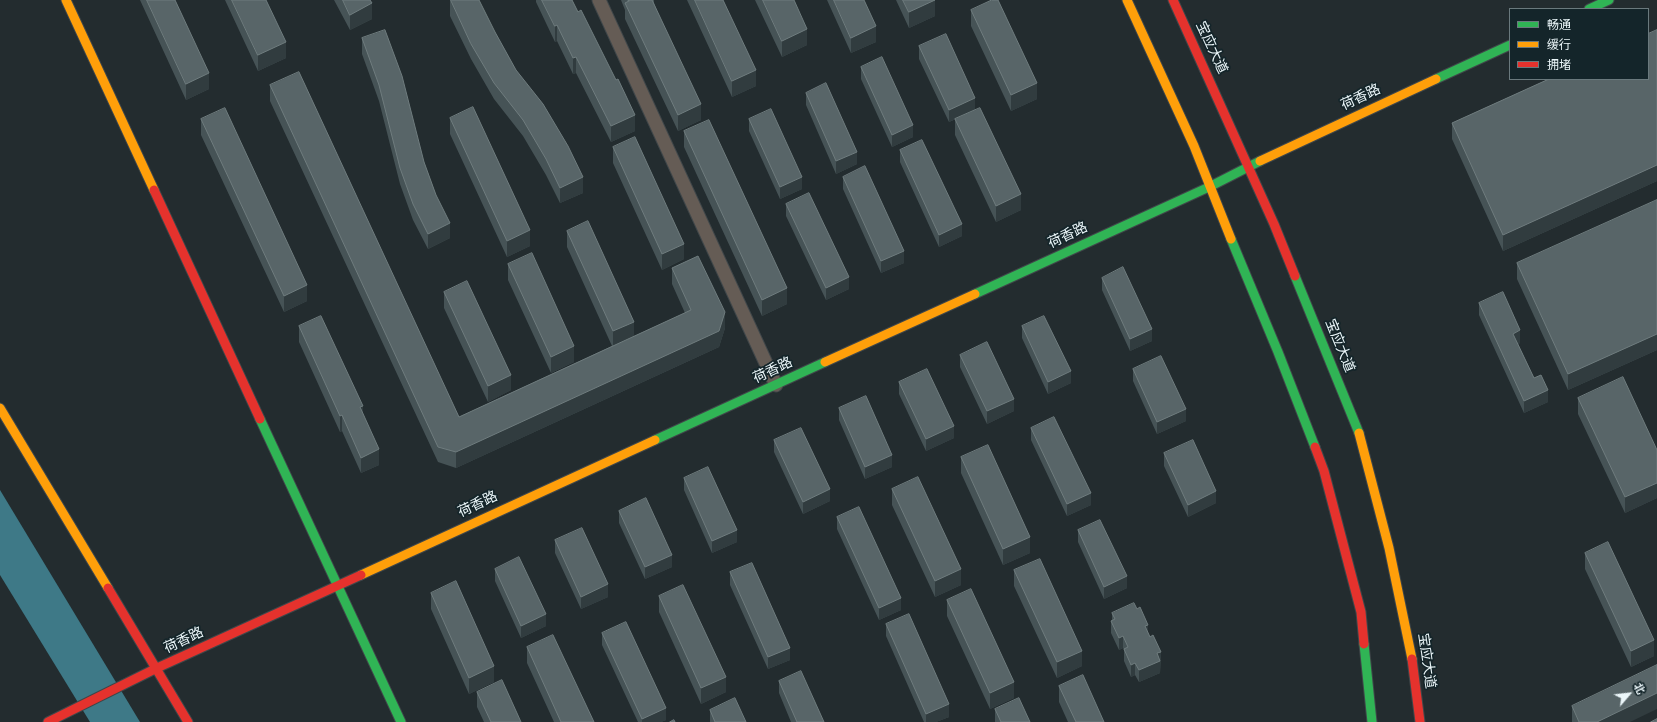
<!DOCTYPE html>
<meta charset="utf-8">
<style>
body{margin:0}
#map{position:relative;width:1657px;height:722px;overflow:hidden;background:#232c2f;font-family:Jost,"Noto Sans SC",sans-serif}
canvas{display:block}
.legend{position:absolute;left:1509px;top:8px;width:140px;height:72px;box-sizing:border-box;background:#14252a;border:1px solid #6a797d;margin:0;padding:5px 7px;list-style:none;font-size:12px;color:#ebf6f9}
.legend li{display:flex;align-items:center;gap:8px;height:20px}
.legend b{width:20px;border:1px solid #6a797d}
.north{position:absolute;left:1609px;top:674px;width:40px;height:40px;-webkit-text-stroke:3px #14252a;paint-order:stroke;rotate:62deg;font-size:11px;font-weight:700;line-height:16px;text-align:center;color:#ebf6f9}
.north::after{content:'';display:block;margin:auto;width:14px;height:18px;background:#ebf6f9;clip-path:polygon(50% 0,100% 100%,50% 72%,0 100%)}
</style>
<div id="map">
<canvas width="1657" height="722"></canvas>
<ul class="legend">
<li><b style="height:5px;background:#30b455"></b>畅通</li>
<li><b style="height:5px;background:#ff9f0a"></b>缓行</li>
<li><b style="height:5px;background:#e5322d"></b>拥堵</li>
</ul>
<div class="north">北</div>
</div>
<script>
const c = document.querySelector('canvas').getContext('2d');
c.lineJoin = 'round';
function fillPath(path, color) { c.fillStyle = color; c.fill(path, 'evenodd'); }
function strokePath(path, color, width, dash) { c.strokeStyle = color; c.lineWidth = width; c.lineCap = dash ? 'butt' : 'round'; c.setLineDash(dash || []); c.stroke(path); }
function write(font, color, halo, rows, align = 'center') {
  c.font = font + ' Jost,"Noto Sans SC",sans-serif'; c.lineWidth = 3.5; c.setLineDash([]); c.textBaseline = 'middle'; c.strokeStyle = halo; c.fillStyle = color; for (const [text, x, y, turn = 0] of rows) {
    c.save(); c.translate(x, y); c.rotate((+turn || 0) * Math.PI / 180); c.textAlign = isNaN(turn) ? turn : align; if (halo) c.strokeText(text, 0, 0); c.fillText(text, 0, 0); c.restore();
  }
}
const water = new Path2D(`
 M0,490L140,722H90L0,575Z`);
const street = new Path2D(`
 M599,0L776,385`);
const fast = new Path2D(`
 M1589,9L1609,0
 M1436,79L1510,45
 M1231,239L1278,352L1315,447
 M1295,276L1359,433
 M975,294L1209,187L1260,161
 M260,419L401,722
 M655,440L825,362
 M1364,644L1372,722`);
const slow = new Path2D(`
 M66,0L154,190
 M1127,0L1194,146L1231,239
 M1260,161L1436,79
 M825,362L975,294
 M0,408L108,588
 M1359,433L1389,548L1412,659
 M361,575L655,440`);
const jam = new Path2D(`
 M1173,0L1274,224L1295,276
 M154,190L260,419
 M1315,447L1324,471L1361,612L1364,644
 M108,588L188,722
 M1412,659L1420,722
 M48,722L157,668L361,575`);
const wall = new Path2D(`
 M140,0H175L209,89L186,100Z
 M225,0H266L286,58L258,71Z
 M334,0H370L372,19L350,30Z
 M450,0L495,32L583,193L560,203L546,175L523,136L494,99L471,59L450,16Z
 M536,0H572L635,131L611,142L576,73L573,74L557,41L555,42L536,2Z
 M621,0H654V3L701,120L678,131L625,19V10Z
 M687,0H723L756,86L732,97Z
 M755,0H794L807,45L782,57Z
 M827,0H864L876,42L851,53Z
 M896,0H934L935,16L909,28Z
 M971,10L1037,99L1011,111L971,26Z
 M1657,30V181L1503,251L1452,139V123Z
 M362,38L424,162L436,195L450,238L428,249L413,220L400,184L379,101L362,54Z
 M919,46L975,110L1021,210L996,222L955,135V119L958,118L949,122L919,59Z
 M861,67L913,137L892,147L861,79Z
 M270,85L459,417L612,346L567,247V231L634,336L685,313L672,284V268L725,328L719,347L456,468L438,462L270,101Z
 M806,93L857,164L836,174L806,105Z
 M450,118L530,246L507,257L450,134Z
 M201,119L307,301L284,312L201,135Z
 M749,119L802,189L780,199L749,131Z
 M684,131L787,304L762,316L684,147Z
 M613,147L684,259L662,270L613,163Z
 M900,150L962,236L939,247L900,162Z
 M843,177L904,263L881,273L843,189Z
 M1657,200V350L1568,390L1517,279V263Z
 M786,204L849,289L826,300L786,216Z
 M508,264L574,362L551,373L508,280Z
 M1102,278L1152,341L1130,351L1102,290Z
 M444,292L511,390L488,402L444,308Z
 M1479,303L1520,343L1518,344L1534,378L1548,402L1524,413L1479,315Z
 M299,326L363,414L379,465L361,473L342,431L340,432L299,342Z
 M1022,326L1071,383L1048,394L1022,338Z
 M960,355L1014,411L987,424L960,367Z
 M1133,369L1186,421L1157,434L1133,381Z
 M899,382L954,438L926,451L899,394Z
 M1578,398L1657,450V498L1625,513L1578,414Z
 M839,408L892,467L865,479L839,420Z
 M1031,428L1091,505L1067,516L1031,440Z
 M774,440L830,501L803,514L774,452Z
 M1164,453L1216,503L1188,517L1164,466Z
 M961,457L1030,553L1003,565L961,473Z
 M684,478L737,542L712,553L684,490Z
 M892,489L961,585L935,597L892,505Z
 M619,511L672,567L645,579L619,523Z
 M837,517L901,610L879,620L837,529Z
 M1078,530L1127,588L1104,599L1078,542Z
 M555,540L608,597L581,609L555,553Z
 M1585,553L1654,656L1631,667L1585,569Z
 M495,569L546,626L521,638L495,581Z
 M1014,570L1082,666L1057,678L1014,586Z
 M730,572L790,660L768,669L730,585Z
 M431,593L494,682L469,694L431,609Z
 M659,596L726,692L701,704L659,612Z
 M947,600L1014,698L990,709L947,616Z
 M1112,613L1148,634L1150,637L1161,652L1160,673L1139,682L1135,675L1131,677L1124,661V650L1123,648L1119,650L1111,633V621L1112,620Z
 M886,624L949,717L936,722H924L886,636Z
 M602,633L666,720L661,722H638L602,645Z
 M527,647L594,722H554L527,663Z
 M779,681L824,722H791L779,693Z
 M1059,686L1104,722H1068L1059,702Z
 M477,692L521,722H484L477,707Z
 M1572,706L1630,722H1572Z
 M995,709L1030,722H995Z
 M710,710L746,722H710Z`);
const shadedWall = new Path2D(`
 M935,0V16L909,28V12Z
 M372,3V19L350,30V15Z
 M557,25V41L555,42V26Z
 M876,26V42L851,53V38Z
 M807,29V45L782,57V41Z
 M286,42V58L258,71V55Z
 M576,57V73L573,74V58Z
 M756,70V86L732,97V81Z
 M209,73V89L186,100V84Z
 M1037,83V99L1011,111V95Z
 M975,98V110L949,122V110Z
 M701,104V120L678,131V115Z
 M635,115V131L611,142V126Z
 M913,125V137L892,147V135Z
 M857,152V164L836,174V161Z
 M1657,165V181L1503,251V235Z
 M583,177V193L560,203V188Z
 M802,177V189L780,199V187Z
 M1021,194V210L996,222V206Z
 M450,223V238L428,249V234Z
 M962,224V236L939,247V235Z
 M530,230V246L507,257V241Z
 M684,244V259L662,270V254Z
 M904,251V263L881,273V261Z
 M849,277V289L826,300V288Z
 M307,285V301L284,312V296Z
 M787,288V304L762,316V300Z
 M725,312V328L719,347L456,468V452Z
 M634,322V337L613,347V331Z
 M1152,329V341L1130,351V339Z
 M1520,330V343L1513,346V334Z
 M1657,334V350L1568,390V374Z
 M574,346V362L551,373V357Z
 M1071,371V383L1048,394V382Z
 M511,375V390L488,402V386Z
 M1548,390V402L1524,413V401Z
 M1014,399V411L987,424V411Z
 M363,406V422L360,407Z
 M1186,409V421L1157,434V422Z
 M342,415V431L340,432V416Z
 M954,426V438L926,451V439Z
 M379,449V465L361,473V458Z
 M892,455V467L865,479V467Z
 M1657,483V498L1625,513V497Z
 M830,489V501L803,514V502Z
 M1216,491V503L1188,517V505Z
 M1091,493V505L1067,516V504Z
 M737,530V542L712,553V541Z
 M1030,537V553L1003,565V549Z
 M672,555V567L645,579V567Z
 M961,569V585L935,597V581Z
 M1127,576V588L1104,599V587Z
 M608,584V597L581,609V597Z
 M901,598V610L879,620V608Z
 M546,614V626L521,638V626Z
 M1148,625V637L1145,626Z
 M1123,636V648L1119,650V638Z
 M1654,640V656L1631,667V651Z
 M790,648V660L768,669V657Z
 M1082,651V666L1057,678V662Z
 M1161,652L1160,673L1139,682V670L1157,653Z
 M1135,663V675L1131,677V665Z
 M494,666V682L469,694V678Z
 M726,677V692L701,704V688Z
 M1014,682V698L990,709V693Z
 M1657,693V709L1630,722H1597Z
 M949,704V717L936,722H926V714Z
 M666,708V720L661,722H642V719Z`);
const building = new Path2D(`
 M147,0H175L209,73L186,84Z
 M232,0H266L286,42L258,55Z
 M343,0H370L372,3L350,15Z
 M451,0H479L495,32L516,70L543,104L568,146L583,177L560,188L546,159L523,120L494,83L471,44Z
 M542,0H572L578,12L581,10L616,80L618,79L635,115L611,126L576,57L573,58L557,25L555,26Z
 M628,0H652L701,104L678,115L625,3L629,1Z
 M695,0H723L756,70L732,81Z
 M763,0H794L807,29L782,41Z
 M834,0H864L876,26L851,38Z
 M903,0H935L909,12Z
 M992,0H998L1037,83L1011,95L971,10Z
 M385,30L402,76L424,162L436,195L450,223L428,234L413,204L400,168L379,85L362,38Z
 M1657,30V165L1503,235L1452,123L1549,79H1648V34Z
 M946,34L975,98L949,110L919,46Z
 M882,57L913,125L892,135L861,67Z
 M299,72L459,417L691,310L672,268L698,256L725,312L719,331L456,452L438,447L270,85Z
 M826,83L857,152L836,161L806,93Z
 M473,107L530,230L507,241L450,118Z
 M225,108L307,285L284,296L201,119Z
 M980,108L1021,194L996,206L955,119Z
 M771,109L802,177L780,187L749,119Z
 M709,120L787,288L762,300L684,131Z
 M635,137L684,244L662,254L613,147Z
 M922,140L962,224L939,235L900,150Z
 M865,166L904,251L881,261L843,177Z
 M809,193L849,277L826,288L786,204Z
 M1657,200V334L1568,374L1517,263Z
 M588,221L634,322L613,331L567,231Z
 M532,253L574,346L551,357L508,264Z
 M1123,267L1152,329L1130,339L1102,278Z
 M467,281L511,375L488,386L444,292Z
 M1503,292L1520,330L1513,334L1534,378L1541,375L1548,390L1524,401L1479,303Z
 M321,316L363,406L360,407L379,449L361,458L342,415L340,416L299,326Z
 M1044,316L1071,371L1048,382L1022,326Z
 M987,342L1014,399L987,411L960,355Z
 M1161,356L1186,409L1157,422L1133,369Z
 M927,369L954,426L926,439L899,382Z
 M1623,377L1657,450V483L1625,497L1578,398Z
 M866,396L892,455L865,467L839,408Z
 M1054,417L1091,493L1067,504L1031,428Z
 M801,428L830,489L803,502L774,440Z
 M1193,440L1216,491L1188,505L1164,453Z
 M988,445L1030,537L1003,549L961,457Z
 M708,467L737,530L712,541L684,478Z
 M918,477L961,569L935,581L892,489Z
 M646,498L672,555L645,567L619,511Z
 M859,507L901,598L879,608L837,517Z
 M1100,520L1127,576L1104,587L1078,530Z
 M582,528L608,584L581,597L555,540Z
 M1608,542L1654,640L1631,651L1585,553Z
 M519,557L546,614L521,626L495,569Z
 M1040,559L1082,651L1057,662L1014,570Z
 M752,563L790,648L768,657L730,572Z
 M456,581L494,666L469,678L431,593Z
 M683,585L726,677L701,688L659,596Z
 M971,589L1014,682L990,693L947,600Z
 M1134,603L1137,609L1140,607L1148,625L1145,626L1150,637L1153,635L1161,652L1157,653L1160,661L1139,670L1135,663L1131,665L1124,649L1128,647L1123,636L1119,638L1111,621L1115,619L1112,613Z
 M909,614L949,704L926,714L886,624Z
 M626,622L666,708L642,719L602,633Z
 M553,635L594,722H561L527,647Z
 M1657,665V693L1597,722H1579L1572,706Z
 M801,671L824,722H797L779,681Z
 M1083,675L1104,722H1076L1059,686Z
 M502,680L521,722H491L477,692Z
 M735,698L746,722H715L710,710Z
 M1019,698L1030,722H1001L995,709Z
 M1657,719V722H1651Z
 M674,720L675,722H670Z`);
const streetNames = [
 ["宝应大道",1211,48,65],
 ["荷香路",1361,98,-25],
 ["荷香路",1068,236,-25],
 ["宝应大道",1339,346,68],
 ["荷香路",773,371,-25],
 ["荷香路",478,505,-25],
 ["荷香路",184,641,-25],
 ["宝应大道",1426,661,82]
];
fillPath(water, '#3e7987');
strokePath(street, '#40474a', 15);
strokePath(fast, '#40474a', 11);
strokePath(slow, '#40474a', 11);
strokePath(jam, '#40474a', 11);
strokePath(street, '#655c55', 13);
strokePath(fast, '#30b455', 9);
strokePath(slow, '#ff9f0a', 9);
strokePath(jam, '#e5322d', 9);
fillPath(wall, '#465356');
fillPath(shadedWall, '#313c3f');
fillPath(building, '#586568');
strokePath(building, '#6f7c7e', 1);
write('14px', '#ebf6f9', '#14252a', streetNames);
</script>
